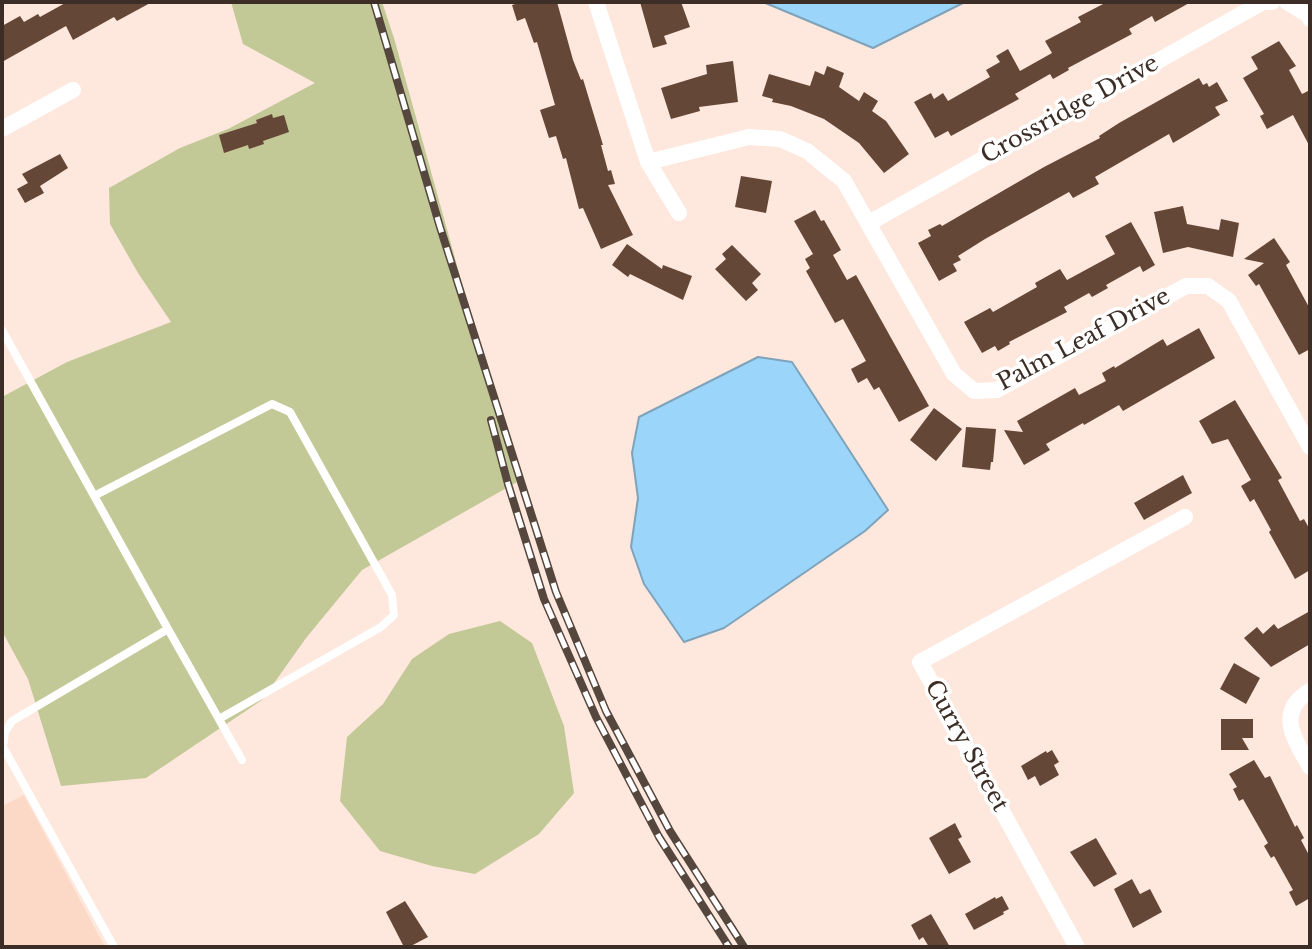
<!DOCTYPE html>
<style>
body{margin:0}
#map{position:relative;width:1312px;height:949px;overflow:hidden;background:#fee7dc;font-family:"Libre Baskerville",serif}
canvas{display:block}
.frame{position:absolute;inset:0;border:4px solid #3c2e26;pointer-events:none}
</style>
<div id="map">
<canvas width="1312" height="949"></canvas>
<div class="frame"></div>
</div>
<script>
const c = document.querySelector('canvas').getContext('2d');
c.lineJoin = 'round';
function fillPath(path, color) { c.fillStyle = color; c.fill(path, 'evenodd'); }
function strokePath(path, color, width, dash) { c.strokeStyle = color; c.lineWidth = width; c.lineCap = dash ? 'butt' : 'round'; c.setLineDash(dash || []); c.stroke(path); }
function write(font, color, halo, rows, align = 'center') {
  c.font = font + ' "Libre Baskerville",serif'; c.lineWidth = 7; c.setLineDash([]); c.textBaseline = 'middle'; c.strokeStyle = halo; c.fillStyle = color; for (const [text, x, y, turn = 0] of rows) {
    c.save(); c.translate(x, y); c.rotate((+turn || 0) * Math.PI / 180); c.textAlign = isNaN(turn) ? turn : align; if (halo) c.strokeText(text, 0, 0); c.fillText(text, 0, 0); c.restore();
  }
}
const built = new Path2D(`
 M24,795L105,947H2V806Z`);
const green = new Path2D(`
 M231,2H382L394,38L517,482L362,570L306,638L262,700L146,778L61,786L28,679L2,631V397L67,362L171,322L138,273L110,224L109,188L180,148L228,129L315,83L243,44Z
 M500,621L532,643L564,726L574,793L539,834L475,874L432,866L380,851L340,801L347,737L383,704L412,659L449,634Z`);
const water = new Path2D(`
 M763,2H965L873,48Z
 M758,357L792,362L888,510L865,531L724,628L684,642L644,584L631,547L638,498L632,453L639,417Z`);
const building = new Path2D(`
 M67,2H152L117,21L114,17L73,40L66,26L2,62V26L20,16L24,22L38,14L40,17Z
 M522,2H557L573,60L581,80L583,79L603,145H601L608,171L611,170L615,184L608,185L633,235L601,249L583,208L579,209L566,158L563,159L556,136L549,138L540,110L555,105L537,42L534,43L525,18L517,21L512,5Z
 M640,2H681L690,27L664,36L667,44L653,48Z
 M1107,2H1191L1155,22L1152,16L1129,29L1132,34L1068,68L1069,70L1053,79L1050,74L1015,94L1019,99L951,136L948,131L935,138L914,102L931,93L934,99L943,93L948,101L990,77L986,70L1000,62L996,56L1008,49L1020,71L1052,53L1045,41L1081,22L1078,17Z
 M1279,41L1296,66L1289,70L1302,94L1310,90V147L1293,115L1267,129L1260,116L1264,114L1243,78L1258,69L1251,57Z
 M733,61L738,102L699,107L700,111L671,119L661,88L707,74L706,65Z
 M827,66L844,73L839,87L859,101L864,92L878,101L872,111L886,121L909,154L884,173L859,143L824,119L791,106L772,102L773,99L762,96L769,74L810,86L815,71L824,75Z
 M1199,78L1203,85L1207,83L1209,87L1217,82L1228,101L1215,107L1220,115L1173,143L1169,134L1095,177L1099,184L1073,198L1069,192L985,239L958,256L961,260L953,264L957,271L939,281L918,243L931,236L928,230L940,224L942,226L1044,167L1100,138L1099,136L1119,123Z
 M272,114L273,118L284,115L289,132L263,141L264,144L249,149L248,145L224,153L219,135L257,123L256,120Z
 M60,154L68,168L40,186L44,193L25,203L17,189L28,183L22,174Z
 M741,176L772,181L766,213L735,207Z
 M1183,206L1187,224L1219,230L1221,219L1239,223L1233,257L1188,247L1163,253L1154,212Z
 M815,210L821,221L824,220L841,250L833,255L847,280L856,275L929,406L899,422L879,387L874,390L867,378L858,383L851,369L866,361L843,319L835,323L806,271L810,268L805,259L813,254L794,221Z
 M1131,222L1155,265L1143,272L1140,266L1106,285L1108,288L1092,297L1089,293L1064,307L1067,312L1009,342L1010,344L998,351L995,346L982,353L964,322L990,308L993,312L1037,287L1035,283L1060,269L1067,280L1115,254L1105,236Z
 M1274,238L1290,262L1286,265L1310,309V349L1299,355L1259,284L1256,286L1248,275L1264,263L1244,259Z
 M627,244L662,269L663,265L692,276L683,300L630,274L628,277L612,265Z
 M732,245L761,274L752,283L758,290L746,301L715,269L726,259L722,254Z
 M1199,328L1215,358L1123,411L1119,405L1084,425L1083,423L1046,444L1050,450L1024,465L1004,430L1023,432L1017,421L1075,388L1079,395L1106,381L1102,373L1114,366L1115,368L1163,339L1167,346Z
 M1235,400L1282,478L1278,480L1300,521L1304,519L1310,530V570L1295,579L1269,532L1271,530L1254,499L1250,502L1241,486L1251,480L1228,439L1212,444L1199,421Z
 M934,408L962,429L936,461L910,440Z
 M966,427L996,429L993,462H991L990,470L962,467Z
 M1183,475L1192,493L1144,520L1134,503Z
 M1310,611V644L1271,667L1244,638L1257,627L1263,634L1274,624L1278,629Z
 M1234,663L1260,678L1246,704L1220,689Z
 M1221,719H1253V738H1242L1249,750H1221Z
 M1052,750L1059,762L1054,765L1059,775L1040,786L1035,776L1028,780L1021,766L1046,751L1047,753Z
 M1254,760L1265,778L1270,776L1295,827L1297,825L1304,838L1301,840L1310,857V898L1296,906L1289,892L1293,890L1274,856L1271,858L1264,846L1268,843L1243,799L1239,801L1233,789L1237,787L1229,774Z
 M955,823L962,837L958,839L971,862L949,874L929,838Z
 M1096,838L1117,874L1094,887L1070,852Z
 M1132,879L1140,894L1150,889L1162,912L1133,928L1114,889Z
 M1002,896L1009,909L1003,912L1004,914L974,930L965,914L995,897L996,899Z
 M405,901L428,937L409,947H404L386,912Z
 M931,914L950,947H929L923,937L919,940L911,925Z`);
const lane = new Path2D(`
 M2,330L168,629
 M94,496L272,404L290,412L392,595L394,615L381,627L219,719
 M114,947L3,747L5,732L12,721L168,629L242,760`);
const street = new Path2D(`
 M596,2L648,162L679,213
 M1287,2L1308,15L1310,19
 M2,129L73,90
 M648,162L749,137L780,139L807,151L844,181L954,374L974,391L997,390L1186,286H1208L1229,301L1310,447
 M869,223L1263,2H1272
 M1310,691C1274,712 1296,742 1310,767
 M1077,947L920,662L1185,517`);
const rail = new Path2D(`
 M374,2L440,227L556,592L606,711L670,831L744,947
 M491,420L508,484L544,599L596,717L659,837L729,947`);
const streetNames = [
 ["Crossridge Drive",1070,110,-29],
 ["Palm Leaf Drive",1084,340,-28],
 ["Curry Street",966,746,61]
];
fillPath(built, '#fcd9c6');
fillPath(green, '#c2c896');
fillPath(water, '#9bd5f9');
strokePath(water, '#7ea3ba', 2);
fillPath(building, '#654737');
strokePath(lane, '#fff', 8);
strokePath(street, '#fff', 16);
strokePath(rail, '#55463e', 8);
strokePath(rail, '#fff', 5, [16]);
write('23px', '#3c2e26', '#fff', streetNames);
</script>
